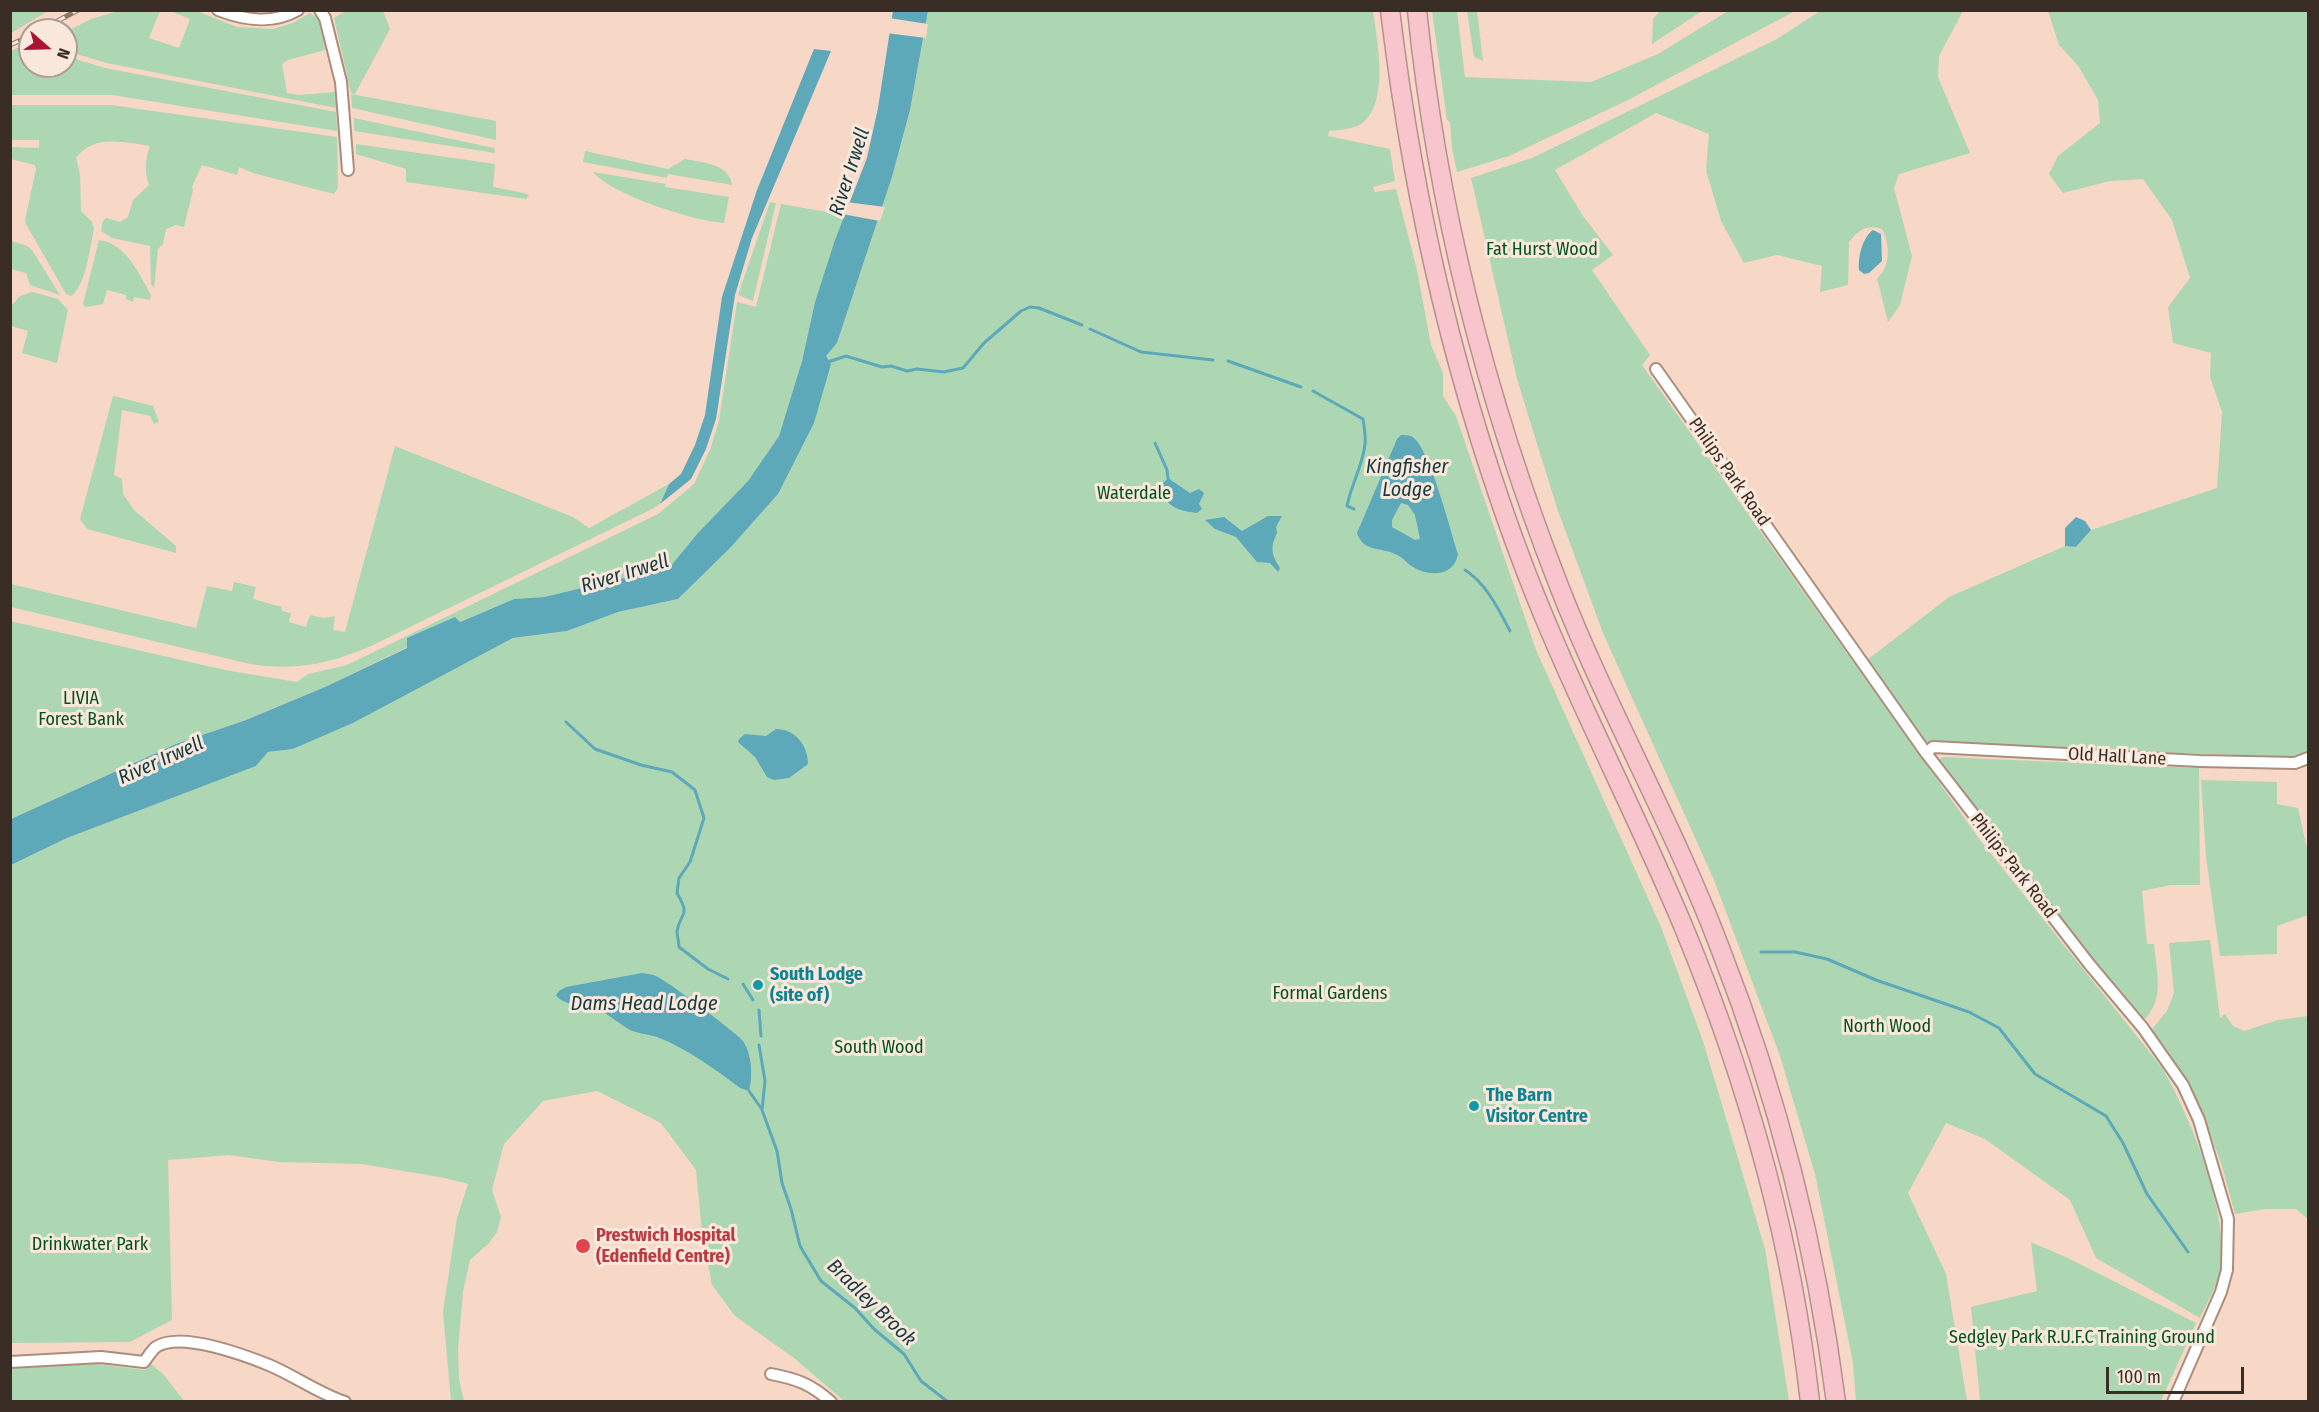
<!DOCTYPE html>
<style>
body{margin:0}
#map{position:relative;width:2319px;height:1412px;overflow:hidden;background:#f7d7c5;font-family:"Fira Sans Condensed",sans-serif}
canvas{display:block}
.frame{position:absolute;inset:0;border:12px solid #3a2d26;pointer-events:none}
.north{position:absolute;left:18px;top:18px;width:60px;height:60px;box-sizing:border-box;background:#fbe8dc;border:2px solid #ae9d93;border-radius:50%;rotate:110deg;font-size:16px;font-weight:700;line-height:24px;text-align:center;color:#3a2d26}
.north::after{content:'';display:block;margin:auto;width:21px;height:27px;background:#aa1331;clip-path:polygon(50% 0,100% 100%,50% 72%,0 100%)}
.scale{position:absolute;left:2106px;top:1367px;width:138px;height:27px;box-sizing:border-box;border:3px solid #3a2d26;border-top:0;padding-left:8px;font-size:18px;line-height:21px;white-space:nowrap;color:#3a2d26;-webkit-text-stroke:4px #fbe8dc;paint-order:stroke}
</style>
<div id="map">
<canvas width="2319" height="1412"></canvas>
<div class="frame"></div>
<div class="north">N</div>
<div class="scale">100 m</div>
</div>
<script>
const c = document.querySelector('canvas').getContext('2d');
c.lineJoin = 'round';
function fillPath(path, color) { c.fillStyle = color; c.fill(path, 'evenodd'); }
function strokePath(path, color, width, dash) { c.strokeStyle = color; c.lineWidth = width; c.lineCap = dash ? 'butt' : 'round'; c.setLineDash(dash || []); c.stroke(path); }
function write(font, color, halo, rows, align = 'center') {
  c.font = font + ' "Fira Sans Condensed",sans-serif'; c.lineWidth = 6; c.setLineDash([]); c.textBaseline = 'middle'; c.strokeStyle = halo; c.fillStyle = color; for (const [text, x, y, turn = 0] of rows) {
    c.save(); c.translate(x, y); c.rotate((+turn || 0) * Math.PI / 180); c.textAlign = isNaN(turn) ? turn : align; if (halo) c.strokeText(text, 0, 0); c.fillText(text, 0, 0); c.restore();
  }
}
const green = new Path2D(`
 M11,10H48V11L11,33Z
 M347,10L383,11L390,29L355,94L351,93L334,18Z
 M1661,10H1702V11L1652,44L1653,19Z
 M118,11H160L149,38L179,48L190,19L170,11H197L237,27L273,29L293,23L310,13L320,19L325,50L288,60L282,64L287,93L299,95L335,92L336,108L107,63L66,51V32L91,19Z
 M928,11H1373C1377,40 1390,104 1361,124C1353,129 1339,130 1329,131L1328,136L1390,149L1395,181L1373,187L1375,192L1396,189L1417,270L1431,345L1443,373V396L1456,416L1536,650L1661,927L1703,1041L1765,1249L1789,1401H844L794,1358L735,1316L712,1285L702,1232L696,1170L661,1123L597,1091L543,1101L504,1144L492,1190L501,1217L497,1232L489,1243L470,1260L463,1292L458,1349L459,1379L464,1401H451L443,1312L457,1218L468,1184L445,1178L362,1164L279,1162L229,1155L168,1160L172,1320L130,1342L11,1343V865L67,838L256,766L268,752L293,749L353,723L513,638L567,631L618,612L678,599L731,547L778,494L826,356L837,343L892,177L910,110Z
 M1432,11H1457L1465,77L1591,82L1658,54L1728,11H1795L1626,101L1509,156L1457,172L1452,148L1450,122L1447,120Z
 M1467,11H1477L1483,61L1474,57Z
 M1820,11H1963L1939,56L1938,77L1970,153L1899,174L1894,188L1912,256L1900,305L1888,322L1877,278C1891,268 1890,243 1882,229C1866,224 1859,230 1849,242L1848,285L1820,292L1822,266L1777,255L1744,263L1721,221L1706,170L1709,134L1656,113L1555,170L1583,216L1613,255L1592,270L1650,355L1642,365L1980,840L2163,1069C2191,1120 2230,1212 2220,1271C2217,1287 2206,1304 2200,1318L2096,1258L2070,1200L1985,1139L1946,1123L1908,1193L1946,1274L1967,1401H1856L1853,1363L1815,1174L1780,1056L1714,880L1603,633L1557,508L1517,379L1471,178L1532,158L1777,39Z
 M2048,11H2308V751L2291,757L1924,744L1867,660L1949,597L2065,546L2076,547L2091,530L2217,488L2222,412L2210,377L2211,353L2173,343L2168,307L2190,278L2172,220L2143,179L2110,181L2063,193L2049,174L2058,156L2100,123L2098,100L2079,67L2059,45Z
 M29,42L30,66H66V56L105,68L336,112L337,131L112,95H11V51Z
 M351,94L496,121V140L352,108Z
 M11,105H111L337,137L338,188L334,194L253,173L239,167L237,175L202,165L192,187L193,190L184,227L176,225L166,229L163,244L158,249L154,288L151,284L150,246L112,238L101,231L103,221L106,218L120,222L128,217L133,200L149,185C144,171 145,160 150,146C124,142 93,134 76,158L80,174L81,211L92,222L94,229C90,247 86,286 71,296L66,294L26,224L25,220L36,169L35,165L11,159V147L39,148V140H11Z
 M354,118L494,148L495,153L354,131Z
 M356,144L495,164L493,187L524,193L529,195L526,199L406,182V169L356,154Z
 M585,151L668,169L685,159C703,163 729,163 732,185L668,174L667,178L583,162Z
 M593,172L666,184L665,187L729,197L724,223C694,221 612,195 593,172Z
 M770,202L776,203L753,301L738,295Z
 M781,204L845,215L815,302L802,361L779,436L748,481L697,534L670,567L544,597L514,599L459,622L325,687L246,720L176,744L11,819L10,621L225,670L297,682L308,674L347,665L658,514L694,484L710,450L719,420L737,302L756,307Z
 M99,240C126,243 139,274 151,295L150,300L134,297L133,302L126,299V295L107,290L103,304L85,307L83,304Z
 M11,241L27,246L32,250L60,295L30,285L26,273L11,269Z
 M32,292L58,299L68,310L57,363L22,353L28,331L11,326V306L20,296Z
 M113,396L153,406L159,422L154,424L150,416L122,410L114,475L122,479L123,494L135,511L176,546V553L87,529L80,519Z
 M395,446L573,517L589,528L669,484L660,504L652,509L371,646C329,664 296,671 250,664L11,607V584L196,628L207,586L232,591L234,582L256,587L253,599L282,607V611L291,613L289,622L306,627L310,615L324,618L335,616L333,630L345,632Z
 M1943,757L2199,768L2200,885H2171L2142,891L2147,944H2154C2156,970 2165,997 2146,1018L2141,1019L1941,765L1940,759Z
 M2201,780L2277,782V804L2298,808L2308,853V915L2277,926V954L2220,956L2206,857Z
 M2210,940L2220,1018L2225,1014L2233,1026L2244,1031L2278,1020L2308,1016V1219L2296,1209H2265L2235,1214L2222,1166L2197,1099L2166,1048L2155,1036L2152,1029L2167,1011L2174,993L2169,943Z
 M2031,1242L2070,1259L2196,1323L2161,1401H1980L1971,1307L2037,1291Z
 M97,1364L145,1370L151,1364L164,1375L184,1401H11L10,1366Z`);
const water = new Path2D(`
 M893,11H928L910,110L892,177L837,343L826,356L831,364L814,423L778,494L731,547L678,599L618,612L567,631L513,638L353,723L293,749L268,752L256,766L67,838L11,865V819L176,744L246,720L325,687L407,648V638L455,617L460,622L514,599L544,597L670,567L697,534L748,481L779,436L802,361L815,302L835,240L867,158L878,108Z
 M814,49L831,51L752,238L735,295L716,419L706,449L691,479L660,504L669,484L681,474L695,445L705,415L722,297L757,190Z
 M1873,230L1881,234L1882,261L1869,273L1864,274L1859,270C1858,257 1862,238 1873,230Z
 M1401,435C1404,435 1408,435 1411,436C1429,444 1451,533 1458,554C1454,578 1426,577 1410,565C1405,561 1401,556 1395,554C1380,547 1363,552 1357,533L1397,439ZM1401,503L1408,505L1415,515L1420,539L1415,540L1392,527V520Z
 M1168,478L1190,493L1199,489L1204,493L1199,504L1202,509L1197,513C1178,511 1165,506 1159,487Z
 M1268,516H1282L1276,527L1277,533C1270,547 1271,555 1280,568L1278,572L1270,563L1257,562L1236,537L1215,529L1205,520L1224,517L1242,531Z
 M2076,517L2085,521L2091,530L2076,547L2065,546V528Z
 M776,729C795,729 808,745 808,764L789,778L774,780L767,777L755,757L738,742L739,739L745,734L766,736Z
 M642,973C647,974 652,974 656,976C666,980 738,1034 743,1041C752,1054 753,1076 749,1091L740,1088C715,1069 686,1048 657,1037C648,1034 639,1034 630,1030C619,1024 610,1015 599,1010C587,1005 562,1006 556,995L559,991L566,987Z`);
const pier = new Path2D(`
 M889,18L928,24L926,38L886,33Z
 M846,202L885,207L880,221L842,214Z`);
const stream = new Path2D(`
 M1090,329L1141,352L1213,360
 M1228,361L1301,387
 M828,362L846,356L882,367L891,366L907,371L917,369L944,372L963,368L984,343L1021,311L1030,307L1039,308L1082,325
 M1313,391L1363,419C1364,427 1366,436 1365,444C1363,465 1351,485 1347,506L1354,509
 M1155,443L1167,470L1168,478
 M1465,570C1486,583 1499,610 1510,631
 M566,722L595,749L641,765L672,772L695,790L704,818L690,862L679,878L677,893C691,918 681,910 677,931C677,936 679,942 679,947L708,969L728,979
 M1761,952H1795L1827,959L1876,980L1969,1012L1999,1028L2035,1074L2106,1116L2123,1143L2147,1194L2188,1252
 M743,984L753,1000
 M759,1010L761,1036
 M759,1045L765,1081L762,1110L777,1151L782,1183L791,1209L800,1246L821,1281L855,1308L874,1329L904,1354L921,1381L948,1402
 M749,1091L761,1108`);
const minor = new Path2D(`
 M218,10C244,20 272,25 298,10
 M320,10L325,18L341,82L348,170
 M1656,369L1926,753L2090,965L2143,1028L2183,1085L2199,1120L2228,1219L2227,1270L2221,1292L2173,1402
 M1926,753L1933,747L2200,761L2295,763L2308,758
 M10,1362L101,1357L144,1362C148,1357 151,1351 156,1347C180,1331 244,1355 269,1365C295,1376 318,1393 345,1402
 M771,1374C797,1379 811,1384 831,1402`);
const motorway = new Path2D(`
 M1390,10C1413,202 1457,392 1526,572C1573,694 1634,808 1684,928C1746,1078 1792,1240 1810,1402
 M1417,10C1437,207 1487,402 1559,586C1607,709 1673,824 1720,948C1777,1094 1816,1246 1836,1402`);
const rail = new Path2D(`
 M41,30L78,10
 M10,45L30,36`);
const markers = [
 [758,985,6,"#0f9aa8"],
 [1474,1106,6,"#0f9aa8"],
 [583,1246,8,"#e0444e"]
];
const parkNames = [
 ["Fat Hurst Wood",1542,250],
 ["Waterdale",1134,494],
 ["LIVIA",81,699],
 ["Forest Bank",81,720],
 ["Formal Gardens",1330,994],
 ["North Wood",1887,1027],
 ["South Wood",879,1048],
 ["Drinkwater Park",90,1245],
 ["Sedgley Park R.U.F.C Training Ground",2082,1338]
];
const streetNames = [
 ["Philips Park Road",1729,472,55],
 ["Old Hall Lane",2117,757,3],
 ["Philips Park Road",2013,866,52]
];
const cultureNames = [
 ["South Lodge",770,975],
 ["(site of)",770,996],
 ["The Barn",1486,1096],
 ["Visitor Centre",1486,1117]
];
const healthNames = [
 ["Prestwich Hospital",596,1236],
 ["(Edenfield Centre)",596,1257]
];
const waterNames = [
 ["River Irwell",850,172,-72],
 ["Kingfisher",1407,467],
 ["Lodge",1407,490],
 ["River Irwell",625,574,-17],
 ["River Irwell",161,761,-24],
 ["Dams Head Lodge",644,1004],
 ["Bradley Brook",871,1303,44]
];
fillPath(green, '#add7b3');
fillPath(water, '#5da9ba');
fillPath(pier, '#f7d7c5');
strokePath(stream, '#5da9ba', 3);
strokePath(minor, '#aa8d7b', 14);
strokePath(motorway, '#b59091', 21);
strokePath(minor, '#fff', 10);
strokePath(motorway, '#f7c5cb', 18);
strokePath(rail, '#8a7569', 5);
strokePath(rail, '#fbe8dc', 3, [9]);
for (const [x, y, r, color] of markers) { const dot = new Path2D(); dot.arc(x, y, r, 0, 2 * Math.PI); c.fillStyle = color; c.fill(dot); strokePath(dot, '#fbe8dc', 2); }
write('18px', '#00521f', '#fbe8dc', parkNames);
write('18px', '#3a2d26', '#fbe8dc', streetNames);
write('bold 18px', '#0d838f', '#fbe8dc', cultureNames, 'left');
write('bold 18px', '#be3a42', '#fbe8dc', healthNames, 'left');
write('italic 20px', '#153a42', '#fbe8dc', waterNames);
</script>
